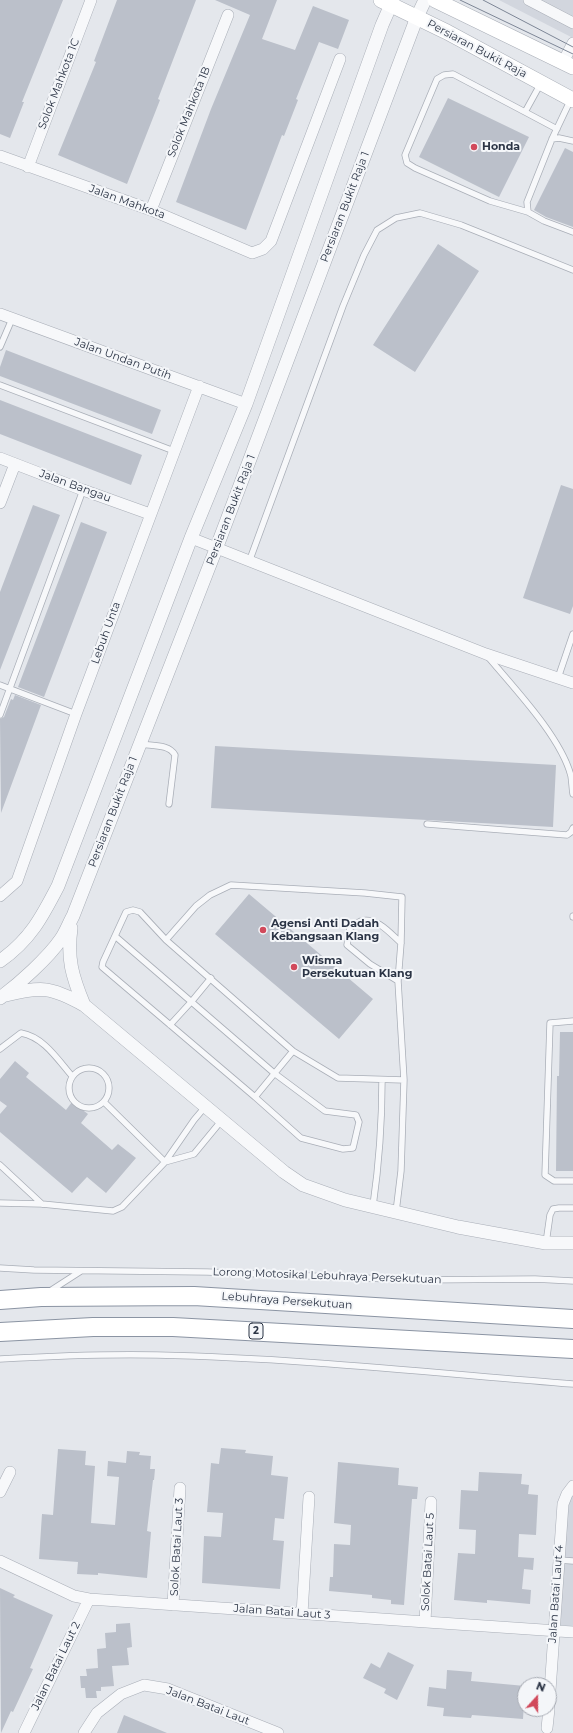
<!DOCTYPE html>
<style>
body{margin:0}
#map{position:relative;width:573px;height:1733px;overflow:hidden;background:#e4e7ec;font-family:Montserrat,sans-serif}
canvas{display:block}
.north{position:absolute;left:517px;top:1677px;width:40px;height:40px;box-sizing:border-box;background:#f4f6f9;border:1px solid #a4a8b1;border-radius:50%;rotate:21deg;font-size:11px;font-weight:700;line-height:16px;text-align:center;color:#2b3445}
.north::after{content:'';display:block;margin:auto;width:14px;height:18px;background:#d1495b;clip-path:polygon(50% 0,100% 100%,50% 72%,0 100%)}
</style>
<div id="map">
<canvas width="573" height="1733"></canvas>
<div class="north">N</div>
</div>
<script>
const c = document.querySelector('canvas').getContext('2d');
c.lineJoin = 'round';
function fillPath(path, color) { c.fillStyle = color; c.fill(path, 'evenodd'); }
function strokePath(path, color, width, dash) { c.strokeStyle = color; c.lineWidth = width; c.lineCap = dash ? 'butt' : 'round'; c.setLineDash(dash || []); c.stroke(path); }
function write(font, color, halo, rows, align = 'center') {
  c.font = font + ' Montserrat,sans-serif'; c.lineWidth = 4; c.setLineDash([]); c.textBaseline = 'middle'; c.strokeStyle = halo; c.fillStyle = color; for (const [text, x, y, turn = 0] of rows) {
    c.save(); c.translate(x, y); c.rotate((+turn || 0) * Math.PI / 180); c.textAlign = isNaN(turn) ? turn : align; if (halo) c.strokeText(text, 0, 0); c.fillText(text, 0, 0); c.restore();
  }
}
const built = new Path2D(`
 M499,0H573V38Z
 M572,1495H573V1626L560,1625L568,1505Z`);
const building = new Path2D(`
 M0,0H63L22,102H24L10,138L0,134Z
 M117,0H196L158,99L160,100L127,184L58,155L96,62L94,61Z
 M215,0H277L262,39L295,50L313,6L349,20L338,49L319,42L296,99L298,100L284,136L282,135L246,230L176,202L211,109L250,15Z
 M448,98L529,137L499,197L419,157Z
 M565,148L573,152V227L546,217L534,210Z
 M438,244L479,271L415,372L373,345Z
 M6,350L161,410L152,434L0,376V367Z
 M0,400L142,455L131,485L0,434Z
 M561,485L573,489V606L570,614L523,598Z
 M33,505L60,515L0,670V592Z
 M81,522L107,532L44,697L18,687Z
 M15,695L41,705L1,813L0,719L4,717L11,699L13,700Z
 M215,746L556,765L553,827L211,808Z
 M249,894L373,999L339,1039L215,934Z
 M560,1032H573V1171H556L557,1076H559Z
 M15,1061L29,1073L26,1077L66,1110L72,1102L88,1114L81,1123L112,1150L118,1144L136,1158L106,1193L87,1177L72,1193L0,1132V1114L7,1106L0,1101V1079Z
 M221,1448L246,1450L245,1453L273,1456L271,1475L288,1477L284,1519L275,1518L273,1540L284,1541L280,1589L202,1583L204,1536L221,1537L223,1513L207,1512L211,1463L219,1464Z
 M58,1449L86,1451L85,1465L95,1466L91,1523L115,1525L119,1477L107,1476L108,1461L126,1463L127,1451L140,1452L139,1455L151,1456L150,1469H155L154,1480H153L147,1531L151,1532L147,1578L98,1573V1575L77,1574L78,1562L39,1559L42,1514L53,1515Z
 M338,1462L399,1468L398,1485L418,1487L417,1499H412L404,1605L391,1604V1600L372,1598V1595L329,1591L330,1577H333L334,1544L350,1545L351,1525L334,1523Z
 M479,1472L522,1474L521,1484L529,1485L528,1494L538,1495L536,1535L519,1534L518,1557L534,1558L533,1570L524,1569L522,1589L531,1590L530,1604L487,1600V1603L454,1600L458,1553L475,1554L476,1530L459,1529L461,1490L478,1491Z
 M0,1588L15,1595L13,1597L53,1615L30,1668L33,1669L13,1712L11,1711L1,1733Z
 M130,1623L132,1647L127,1648L129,1665L112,1666L114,1686L101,1687V1691H96L97,1698H86L85,1688H81L80,1676H87L86,1669L98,1668L97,1649L106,1648L105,1633L116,1632V1624Z
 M388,1652L414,1665L397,1700L384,1693L386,1689L363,1678L371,1663L380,1668Z
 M447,1670L472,1672L471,1681L525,1686L523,1719L472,1715L471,1718L443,1716L444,1708L427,1706L429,1687L446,1689Z
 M124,1715L167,1733H117Z`);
const service = new Path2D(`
 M541,83L525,112L453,74L444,75L437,79L405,155L407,163L415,168L490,201L528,212L544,221L573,232
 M525,112L557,129
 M552,139L559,138L573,141
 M528,212L527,202L552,139L571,99
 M0,347L12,319
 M0,385L174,451
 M249,562L343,306L364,255L377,230L396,218L420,213L461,225L573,270
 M489,658C514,688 561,737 571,776C572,782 572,788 573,794
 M558,678L573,634
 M0,685L76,714
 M0,715L83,490
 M140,744C152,746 169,744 175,755L169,804
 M427,824L567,835L571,832L573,828
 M573,916V917
 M115,936L274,1073L325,1111L356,1115L359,1122L353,1148L343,1149L301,1138L255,1097
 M166,940L196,906L210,895L231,885L365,893L402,897L401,943L398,981L404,1080L401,1171L396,1212
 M398,981L370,964L347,945L350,928C353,926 357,923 361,921C376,916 391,934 401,943
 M573,1021L550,1023L545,1175L554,1181H573
 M170,1025L192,1001L211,978
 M0,1049L21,1033C44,1037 58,1060 72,1076
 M293,1051L255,1097L102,967L103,962L126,912L133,910L140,912L166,940L293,1051L338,1078L404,1080
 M69 1088a20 20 0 1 1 40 0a20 20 0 1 1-40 0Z
 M104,1102L165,1162
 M165,1162L194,1154L222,1120
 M0,1165L42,1204
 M0,1203L42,1204L113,1211L122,1207L165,1162L194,1120L205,1107
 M373,1206C379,1164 382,1122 382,1080
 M546,1243L550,1215L553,1209L559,1208H573
 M0,1268L34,1270L207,1272L415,1280L535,1279L573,1281
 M50,1291L81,1271
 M0,1359C52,1356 105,1354 157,1355C296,1358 435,1373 573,1384
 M559,1560L573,1561`);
const minor = new Path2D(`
 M529,0L573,23
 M563,62L573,43
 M0,156L151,210L252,253L263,249L271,241L340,59
 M28,167L91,0
 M151,210L228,15
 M0,314L246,404
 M0,458L83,490L150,514
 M0,503L15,464
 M191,538L486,654L573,683
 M0,896L17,881L76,714L199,386
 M0,1492L10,1472
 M0,1561L74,1596L89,1599L573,1632
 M173,1605L180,1488
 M302,1614L309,1497
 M425,1622L431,1502
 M549,1705L563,1504L567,1494L573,1486
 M547,1728L549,1709
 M24,1733L89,1599
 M84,1733L97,1713L121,1694L144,1685L168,1689L278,1733`);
const tertiary = new Path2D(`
 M71,928C67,959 72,976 84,1005
 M0,961C30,940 42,917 58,886L191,538L246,404L382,25L393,0
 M6,995C42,986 51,987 84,1005L284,1172L303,1185L345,1200L458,1227L546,1243H573
 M0,998C19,984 48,958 61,939C66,932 69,923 73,916L216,549L417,17L425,0`);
const secondary = new Path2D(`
 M381,0L447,32L573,100
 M435,0L573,67`);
const trunk = new Path2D(`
 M0,1300L41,1297L194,1296L573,1319
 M0,1332L93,1327H173L573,1349`);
const tram = new Path2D(`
 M460,0L573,54
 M483,0L573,47`);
const markers = [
 [474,147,4,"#d1495b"],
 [263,930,4,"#d1495b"],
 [294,967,4,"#d1495b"]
];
const shields = [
 [256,1331,14]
];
const shieldNames = [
 ["2",256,1331]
];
const streetNames = [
 ["Persiaran Bukit Raja",477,49,28],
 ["Solok Mahkota 1C",59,84,-69],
 ["Solok Mahkota 1B",189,112,-68],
 ["Jalan Mahkota",127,202,20],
 ["Persiaran Bukit Raja 1",345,207,-69],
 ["Jalan Undan Putih",123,359,20],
 ["Jalan Bangau",75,486,20],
 ["Persiaran Bukit Raja 1",231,510,-69],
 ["Lebuh Unta",106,633,-70],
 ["Persiaran Bukit Raja 1",113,812,-69],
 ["Lorong Motosikal Lebuhraya Persekutuan",327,1276,2],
 ["Lebuhraya Persekutuan",287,1301,4],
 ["Solok Batai Laut 3",177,1547,-87],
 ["Solok Batai Laut 5",428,1562,-87],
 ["Jalan Batai Laut 4",556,1594,-86],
 ["Jalan Batai Laut 3",282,1612,4],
 ["Jalan Batai Laut 2",56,1666,-64],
 ["Jalan Batai Laut",208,1706,21]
];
const poiNames = [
 ["Honda",482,147],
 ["Agensi Anti Dadah",271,924],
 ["Kebangsaan Klang",271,937],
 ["Wisma",302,961],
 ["Persekutuan Klang",302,974]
];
fillPath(built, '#d2d6de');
fillPath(building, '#bbc0ca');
strokePath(service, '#a9aeb7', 7);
strokePath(minor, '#a9aeb7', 12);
strokePath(tertiary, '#a9aeb7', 14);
strokePath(secondary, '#a9aeb7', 16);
strokePath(trunk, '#8b94a3', 20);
strokePath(service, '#f7f8fa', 5.5);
strokePath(minor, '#f7f8fa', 11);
strokePath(tertiary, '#f7f8fa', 13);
strokePath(secondary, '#fff', 15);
strokePath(trunk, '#fff', 18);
strokePath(tram, '#7d8696', 1);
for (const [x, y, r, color] of markers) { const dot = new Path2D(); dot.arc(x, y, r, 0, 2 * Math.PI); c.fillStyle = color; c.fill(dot); strokePath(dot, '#f4f6f9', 1.5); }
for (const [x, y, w] of shields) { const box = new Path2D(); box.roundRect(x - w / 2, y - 8, w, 16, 3); c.fillStyle = '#f4f6f9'; c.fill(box); strokePath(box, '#2b3445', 1); }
write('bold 10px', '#2b3445', null, shieldNames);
write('11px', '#2b3445', '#f4f6f9', streetNames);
write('bold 11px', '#2b3445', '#f4f6f9', poiNames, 'left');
</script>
